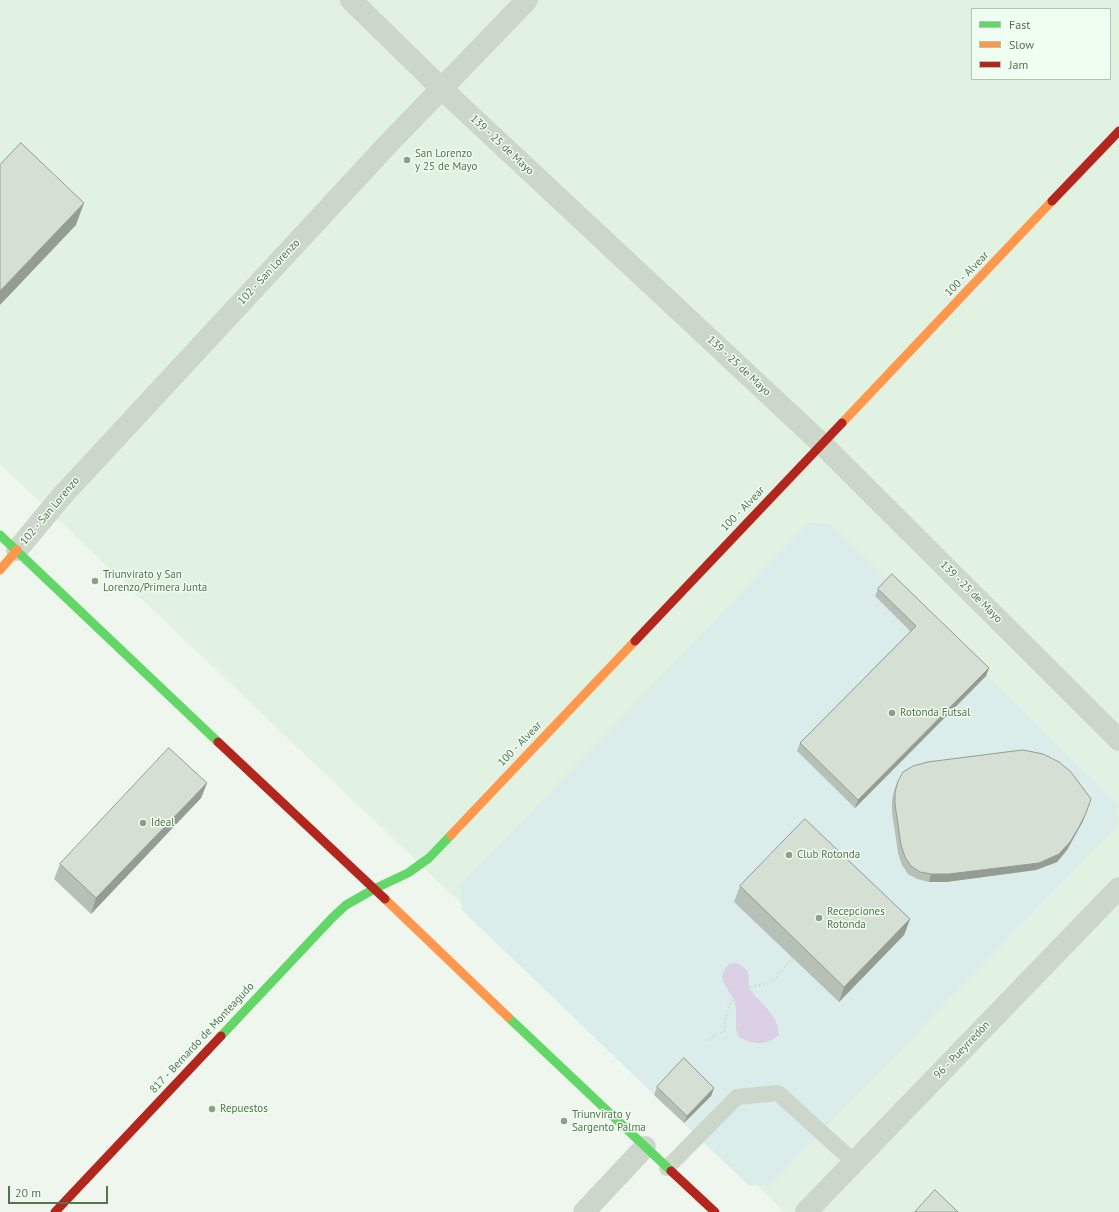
<!DOCTYPE html>
<meta charset="utf-8">
<style>
body{margin:0}
#map{position:relative;width:1119px;height:1212px;overflow:hidden;background:#eef6ee;font-family:"PT Sans",sans-serif}
canvas{display:block}
.legend{position:absolute;left:971px;top:8px;width:140px;height:72px;box-sizing:border-box;background:#f0fdf1;border:1px solid #b2c5b1;margin:0;padding:5px 7px;list-style:none;font-size:12px;color:#567250}
.legend li{display:flex;align-items:center;gap:8px;height:20px}
.legend b{width:20px;border:1px solid #b2c5b1}
.scale{position:absolute;left:8px;top:1186px;width:100px;height:18px;box-sizing:border-box;border:2px solid #567250;border-top:0;padding-left:5px;font-size:12px;line-height:14px;white-space:nowrap;color:#567250;-webkit-text-stroke:3px #f0fdf1;paint-order:stroke}
</style>
<div id="map">
<canvas width="1119" height="1212"></canvas>
<ul class="legend">
<li><b style="height:5px;background:#63d668"></b>Fast</li>
<li><b style="height:5px;background:#ff974d"></b>Slow</li>
<li><b style="height:5px;background:#b3261e"></b>Jam</li>
</ul>
<div class="scale">20 m</div>
</div>
<script>
const c = document.querySelector('canvas').getContext('2d');
c.lineJoin = 'round';
function fillPath(path, color) { c.fillStyle = color; c.fill(path, 'evenodd'); }
function strokePath(path, color, width, dash) { c.strokeStyle = color; c.lineWidth = width; c.lineCap = dash ? 'butt' : 'round'; c.setLineDash(dash || []); c.stroke(path); }
function write(font, color, halo, rows, align = 'center') {
  c.font = font + ' "PT Sans",sans-serif'; c.lineWidth = 3; c.setLineDash([]); c.textBaseline = 'middle'; c.strokeStyle = halo; c.fillStyle = color; for (const [text, x, y, turn = 0] of rows) {
    c.save(); c.translate(x, y); c.rotate((+turn || 0) * Math.PI / 180); c.textAlign = isNaN(turn) ? turn : align; if (halo) c.strokeText(text, 0, 0); c.fillText(text, 0, 0); c.restore();
  }
}
const residential = new Path2D(`
 M0,0H1119V1212H785L0,464ZM972,9H1110V79H972Z`);
const green = new Path2D(`
 M808,523L830,524L1117,803L1118,824L769,1186L748,1185L462,910L460,886Z`);
const water = new Path2D(`
 M737,963C756,973 744,979 752,992C754,996 758,999 761,1002C770,1011 779,1022 779,1035C766,1046 753,1045 739,1037L736,1029V1010L735,1001L723,982L722,976L724,970L729,964Z`);
const path = new Path2D(`
 M706,1040L725,1030C725,1011 731,993 751,987C757,985 764,985 770,983C775,980 788,963 793,958`);
const lane = new Path2D(`
 M667,1168L737,1097L778,1093L854,1162`);
const street = new Path2D(`
 M351,0L442,89L822,444L1119,740
 M17,550L61,497L389,143L527,0
 M584,1212L645,1147
 M806,1212L1119,888`);
const fast = new Path2D(`
 M0,535L218,742
 M508,1017L671,1171
 M221,1036L332,918L346,905L374,889L408,873L429,858L451,835`);
const slow = new Path2D(`
 M842,423L1052,201
 M0,570L17,550
 M451,835L635,641
 M385,899L508,1017`);
const jam = new Path2D(`
 M1052,201L1119,131
 M635,641L842,423
 M218,742L385,899
 M671,1171L715,1212
 M55,1212L221,1036`);
const wall = new Path2D(`
 M878,589L989,668L986,676L855,808L797,751L800,743L911,632L875,596Z
 M898,781L1083,821L1067,850L1057,862L1036,870L946,882H929L917,879L908,874L902,865L898,853L892,812V799L895,788Z
 M207,783L201,798L91,914L54,879L60,864Z
 M740,886L910,919L904,935L839,1002L734,902Z
 M657,1087L714,1088L711,1096L684,1123L654,1095Z`);
const shadedWall = new Path2D(`
 M84,203L76,225L0,305V291Z
 M989,668L986,676L855,808L858,800Z
 M207,783L201,798L91,914L96,898Z
 M1086,813L1083,821L1067,850L1057,862L1036,870L946,882H929L931,874Z
 M910,919L904,935L839,1002L844,987Z
 M714,1088L711,1096L684,1123L687,1116Z`);
const building = new Path2D(`
 M21,143L84,203L0,291V165Z
 M892,574L989,668L858,800L800,743L916,626L878,589Z
 M169,748L207,783L96,898L60,864Z
 M1023,750L1043,754L1059,762L1071,772L1091,799L1086,813L1079,827L1070,842L1059,854L1039,863L949,874H931L920,872L911,866L905,857L901,845L895,804V792L898,781L903,772L913,766L928,762Z
 M805,819L910,919L844,987L740,886Z
 M684,1058L714,1088L687,1116L657,1087Z
 M935,1190L958,1212H915Z`);
const markers = [
 [407,160,4,"#8ba087"],
 [95,581,4,"#8ba087"],
 [892,713,4,"#8ba087"],
 [143,823,4,"#8ba087"],
 [789,855,4,"#8ba087"],
 [819,918,4,"#8ba087"],
 [212,1109,4,"#8ba087"],
 [564,1121,4,"#8ba087"]
];
const streetNames = [
 ["139 - 25 de Mayo",502,145,43],
 ["102 - San Lorenzo",269,272,-47],
 ["100 - Alvear",967,274,-46],
 ["139 - 25 de Mayo",739,366,43],
 ["100 - Alvear",743,509,-46],
 ["102 - San Lorenzo",50,511,-50],
 ["139 - 25 de Mayo",971,592,45],
 ["100 - Alvear",520,744,-46],
 ["817 - Bernardo de Monteagudo",202,1038,-47],
 ["96 - Pueyrredón",962,1050,-46]
];
const poiNames = [
 ["San Lorenzo",415,154],
 ["y 25 de Mayo",415,167],
 ["Triunvirato y San",103,575],
 ["Lorenzo/Primera Junta",103,588],
 ["Rotonda Futsal",900,713],
 ["Ideal",151,823],
 ["Club Rotonda",797,855],
 ["Recepciones",827,912],
 ["Rotonda",827,925],
 ["Repuestos",220,1109],
 ["Triunvirato y",572,1115],
 ["Sargento Palma",572,1128]
];
fillPath(residential, '#e1f1e2');
fillPath(green, '#daedea');
fillPath(water, '#dcd0e6');
strokePath(path, '#cfd6cd', 2.5, [1, 3]);
strokePath(lane, '#cdd6cb', 16);
strokePath(street, '#cdd6cb', 22);
strokePath(fast, '#63d668', 9);
strokePath(slow, '#ff974d', 9);
strokePath(jam, '#b3261e', 9);
fillPath(wall, '#b7c0b6');
fillPath(shadedWall, '#959c94');
fillPath(building, '#d5dfd4');
strokePath(building, '#959c94', 1);
for (const [x, y, r, color] of markers) { const dot = new Path2D(); dot.arc(x, y, r, 0, 2 * Math.PI); c.fillStyle = color; c.fill(dot); strokePath(dot, '#f0fdf1', 1.5); }
write('11px', '#567250', '#f0fdf1', streetNames);
write('11px', '#567250', '#f0fdf1', poiNames, 'left');
</script>
